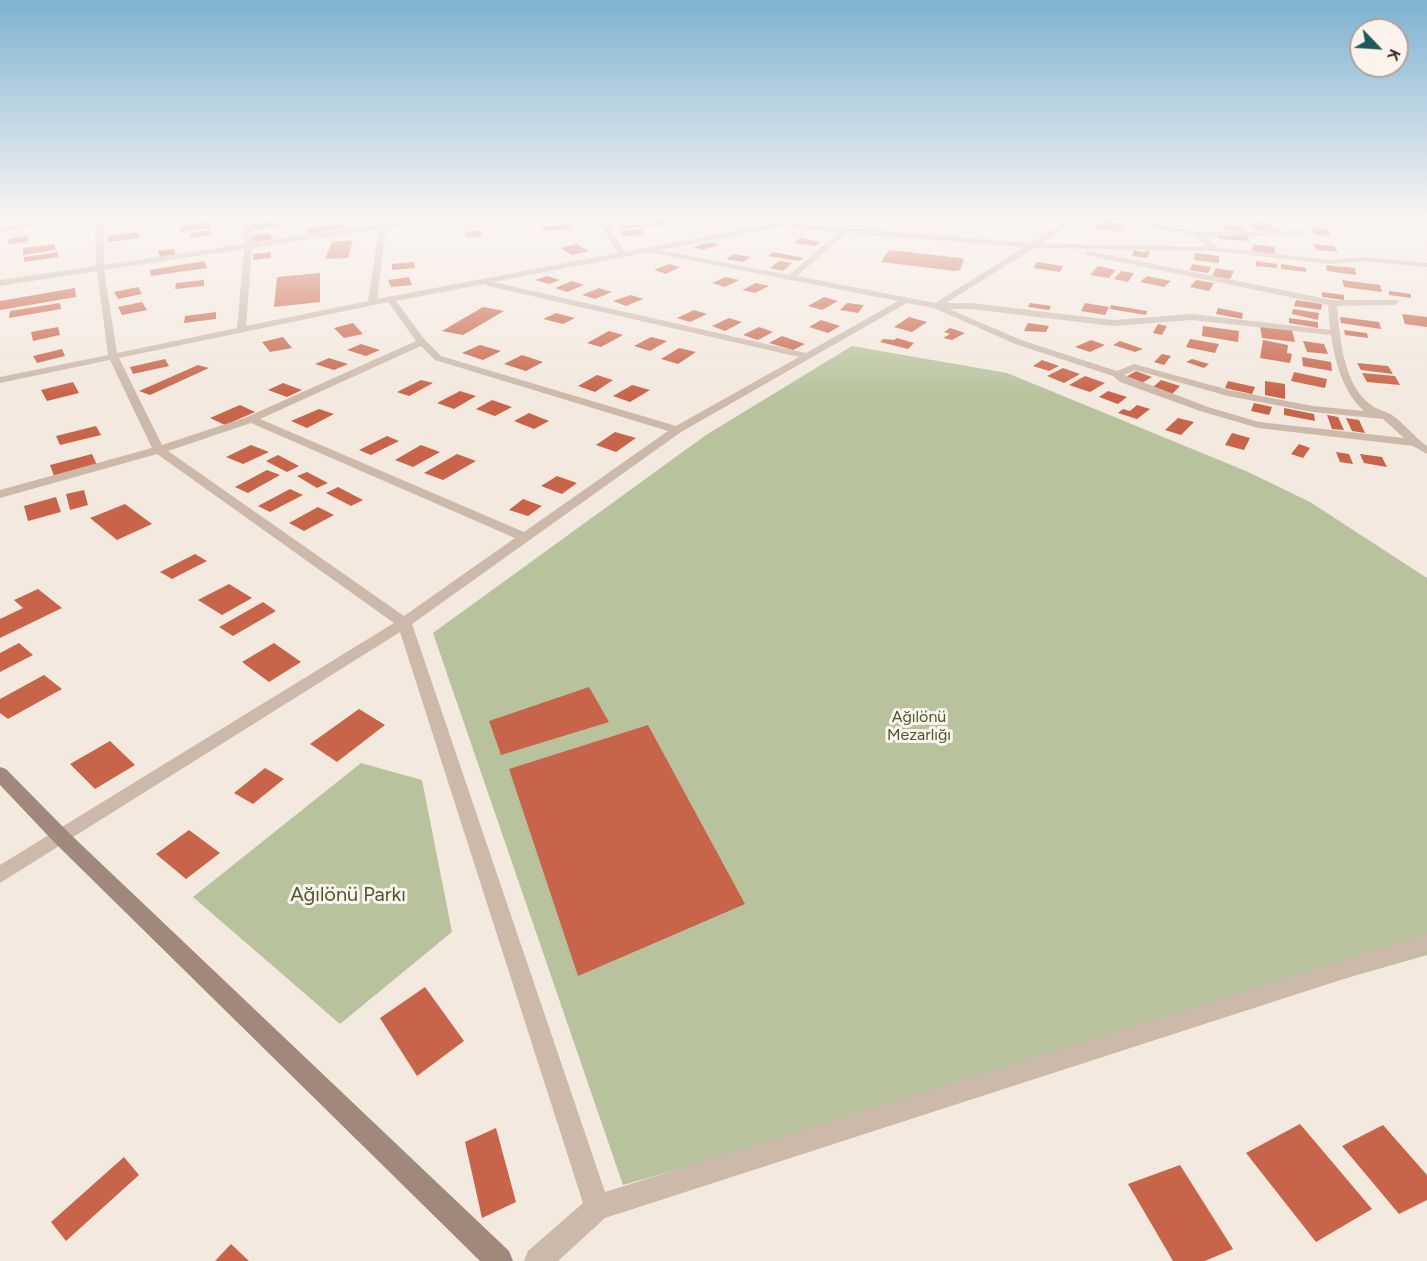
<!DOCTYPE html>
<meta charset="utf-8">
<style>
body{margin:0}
#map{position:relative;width:1427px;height:1261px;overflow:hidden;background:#f3e9df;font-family:Figtree,sans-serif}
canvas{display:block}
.north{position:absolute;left:1349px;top:18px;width:60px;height:60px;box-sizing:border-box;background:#fbf3ec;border:2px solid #aea49e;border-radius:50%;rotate:115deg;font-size:16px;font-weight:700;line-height:24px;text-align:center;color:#3a2e2a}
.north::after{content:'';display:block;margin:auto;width:21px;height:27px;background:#1e5a5c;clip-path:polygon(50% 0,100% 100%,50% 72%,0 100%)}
</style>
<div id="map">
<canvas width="1427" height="1261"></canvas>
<div class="north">K</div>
</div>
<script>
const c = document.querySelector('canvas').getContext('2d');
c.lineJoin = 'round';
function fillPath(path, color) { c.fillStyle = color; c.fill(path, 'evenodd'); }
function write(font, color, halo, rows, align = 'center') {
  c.font = font + ' Figtree,sans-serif'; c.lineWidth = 6; c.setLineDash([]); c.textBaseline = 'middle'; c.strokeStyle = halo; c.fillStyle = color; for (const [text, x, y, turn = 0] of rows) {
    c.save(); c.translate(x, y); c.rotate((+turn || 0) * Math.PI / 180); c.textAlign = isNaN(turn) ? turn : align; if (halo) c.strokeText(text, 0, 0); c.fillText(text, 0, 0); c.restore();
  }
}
const green = new Path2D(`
 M852,346L1007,373L1246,471L1310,502L1427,578V955L623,1185L433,633L706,435Z
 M361,763L422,780L452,932L340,1024L193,897Z`);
const building = new Path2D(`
 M656,219H665L669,224L620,229L618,227L656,223L654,220Z
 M277,221L280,226L254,230L251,224Z
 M1101,221L1125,224L1119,232L1093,228Z
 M1249,221L1271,223L1272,229L1281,230V233L1255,230V226H1249Z
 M208,222L210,228L181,232L179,226Z
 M343,223L348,227L310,234L305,229Z
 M570,224L572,229L543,231L541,227Z
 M1223,224L1244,226V232L1223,229Z
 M1313,228L1329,230L1330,236L1314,234Z
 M641,229L644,235L623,236L620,231Z
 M209,230L211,235L191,238L189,233Z
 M480,230L483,236L466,238L464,232Z
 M137,232L139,238L108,242L107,236Z
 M269,233L274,239L255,242L250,236Z
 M1217,234L1247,236L1250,241L1219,239Z
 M28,236L27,242L8,244L9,239Z
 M800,238L821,242L815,246L794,243Z
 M353,240L348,258L325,259L332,242Z
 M710,242L719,245L702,250L693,247Z
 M55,244V250L23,255V248Z
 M576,244L589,251L572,255L560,248Z
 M1253,244L1275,247V254L1252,251Z
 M1313,244L1334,246L1338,252L1317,250Z
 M174,249L176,254L160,257L158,251Z
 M889,250L961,258L964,260L960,270L955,271L881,262Z
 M1134,250L1142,252L1150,251L1147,258L1132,256Z
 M58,252V257L24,262V257Z
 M271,252V258L253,260V254Z
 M773,252L804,258L799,261L768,256Z
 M1195,253L1219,256V263L1194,260Z
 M734,254L751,257L743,262L726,259Z
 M204,261L207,268L151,276L150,270Z
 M779,261L792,263L783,271L770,268Z
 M1256,261L1277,264V268L1256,266Z
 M414,262L415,268L392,270V264Z
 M1037,262L1063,266L1060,272L1034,268Z
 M669,264L680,267L666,274L654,270Z
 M1193,264L1211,267L1208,273L1189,270Z
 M1281,264L1306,268V272L1281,269Z
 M1326,265L1355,268L1356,275L1327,271Z
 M1098,266L1116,270L1109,278L1090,275Z
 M1216,268L1234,271L1230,279L1212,276Z
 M1121,271L1134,273L1128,282L1114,279Z
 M320,273V302L274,307L277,277Z
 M547,276L560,280L549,284L535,280Z
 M1147,276L1171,281L1164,287L1140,282Z
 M409,277L412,285L391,287L388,280Z
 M726,277L739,280L725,287L712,283Z
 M204,280V286L175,289L176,283Z
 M1196,280L1214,283L1209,291L1190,287Z
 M1342,280L1380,285L1382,292L1344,287Z
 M572,281L584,285L567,292L555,288Z
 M756,283L769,286L755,293L742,290Z
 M138,287L142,294L118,299L114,292Z
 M75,288L76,297L0,310V301Z
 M599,288L612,292L595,299L582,295Z
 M1389,291L1411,294V298L1389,295Z
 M1322,292L1344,295V300L1322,297Z
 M631,295L643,299L626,306L613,301Z
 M824,297L838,301L822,310L808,306Z
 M1296,300L1322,304L1321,310L1294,306Z
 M142,302L147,310L122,315L118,307Z
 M60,303L61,309L9,318L10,311Z
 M847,303L864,305L858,313L840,310Z
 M1030,303L1051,306L1049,310L1028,307Z
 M1085,303L1109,307L1105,315L1081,311Z
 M1111,305L1147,311L1146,315L1110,309Z
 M483,307L504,311L463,335L442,331Z
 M1218,308L1243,313L1242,319L1216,314Z
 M1293,309L1319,313L1318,320L1292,314Z
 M694,310L707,314L690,322L677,318Z
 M216,312V319L184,323L185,316Z
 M556,313L575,318L563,324L543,319Z
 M1402,314L1427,317V327L1405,324Z
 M909,317L927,322L912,332L894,327Z
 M1340,317L1379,322L1381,329L1341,323Z
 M729,318L742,322L725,331L712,326Z
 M1289,318L1318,322V328L1289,323Z
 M821,320L840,326L828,333L809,327Z
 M353,323L363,334L344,338L334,328Z
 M1028,323L1049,326L1046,332L1024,331Z
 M1158,324L1167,326L1162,335L1153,333Z
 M1203,326L1239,331L1238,342L1202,336Z
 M1260,326L1292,330L1295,342L1262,338Z
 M58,327L60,335L33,341L31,332Z
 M759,327L773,332L758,340L743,335Z
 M950,328L965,333L952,340L943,338L950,334L944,332Z
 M1344,330L1367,333L1368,338L1345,335Z
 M609,331L623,335L601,347L587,343Z
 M782,336L805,344L793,350L769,343Z
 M283,337L292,348L270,352L262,342Z
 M651,337L667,341L650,351L634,346Z
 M897,338L914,343L908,349L880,342L883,339L894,340Z
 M1190,339L1219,344L1215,353L1186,347Z
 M1091,340L1105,345L1090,352L1075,347Z
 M1263,340L1288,345L1287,353L1292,354L1290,363L1260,358Z
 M1120,341L1143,349L1135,352L1113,345Z
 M1303,341L1324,344L1328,354L1307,352Z
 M361,344L380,350L366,356L347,350Z
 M480,345L501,351L483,360L462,353Z
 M679,348L696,352L678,364L661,359Z
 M62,349L65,356L37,363L33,356Z
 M1162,354L1171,356L1164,365L1154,362Z
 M522,355L543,362L526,371L504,364Z
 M1302,357L1331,362L1332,371L1303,366Z
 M329,358L348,364L334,370L315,364Z
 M165,359L169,366L133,374L130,367Z
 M1192,359L1209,364L1204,368L1186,362Z
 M1042,360L1059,366L1049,371L1033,366Z
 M1357,363L1388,366L1393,374L1361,370Z
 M198,365L209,368L150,395L139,391Z
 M1063,368L1080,374L1064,383L1047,376Z
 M1136,371L1152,377L1142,383L1126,377Z
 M1294,372L1327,379L1325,388L1291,381Z
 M1362,373L1395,376L1400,385L1367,382Z
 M597,375L613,380L595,392L578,386Z
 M1085,376L1105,383L1090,392L1069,385Z
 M421,380L433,383L409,396L397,392Z
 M1161,380L1180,386L1171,395L1151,389Z
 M1228,381L1255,387L1252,394L1225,388Z
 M1265,381L1285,384V399L1265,395Z
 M73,382L79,393L47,401L41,390Z
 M283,383L302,390L287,397L268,390Z
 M632,385L650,390L630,402L613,396Z
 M460,391L476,396L454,409L437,403Z
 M1108,391L1127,397L1118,404L1099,397Z
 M492,400L512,407L495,416L476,409Z
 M1254,403L1272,407L1269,415L1251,411Z
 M240,405L255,412L225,425L210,418Z
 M1137,405L1150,409L1137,419L1118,413L1123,409L1130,411Z
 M1284,408L1314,414L1315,421L1284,415Z
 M319,409L334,414L307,428L291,421Z
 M529,413L549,421L534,429L514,421Z
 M1327,415L1338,417L1344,430L1332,429Z
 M1178,418L1194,422L1181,435L1165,430Z
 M1346,418L1359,420L1365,433L1352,431Z
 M96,426L101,435L60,445L56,436Z
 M615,432L636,438L616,452L596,445Z
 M1232,433L1250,438L1244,450L1225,445Z
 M387,436L399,441L371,455L359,450Z
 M1299,444L1310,448L1303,458L1291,454Z
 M251,445L269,452L243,464L226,457Z
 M421,445L440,452L413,467L395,460Z
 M1336,452L1349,454L1353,464L1340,462Z
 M92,454L97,465L54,476L50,465Z
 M457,454L476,461L443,480L424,473Z
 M1360,454L1382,457L1387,467L1364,463Z
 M278,455L299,466L287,472L266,461Z
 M267,470L280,475L248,493L235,487Z
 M307,472L328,483L317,488L297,476Z
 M557,476L577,483L562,494L541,486Z
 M338,487L363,500L351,506L326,493Z
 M290,489L303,495L270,512L258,506Z
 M84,490L88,505L70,510L66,494Z
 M56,497L61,512L28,521L24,506Z
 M523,499L542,506L528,516L509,510Z
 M125,504L152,524L117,540L90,518Z
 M318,507L334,515L304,531L289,523Z
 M195,554L207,561L172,579L160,572Z
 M229,584L252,598L222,615L198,600Z
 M38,589L62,608L0,638V619L23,608L14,600Z
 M263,602L276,611L233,636L219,627Z
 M19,643L33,655L0,672V653Z
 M274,643L301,662L269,682L242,662Z
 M44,675L62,689L8,719L0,713V699Z
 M589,687L609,722L501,755L489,721Z
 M359,709L385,725L337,762L310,744Z
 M648,725L745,904L578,976L509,769Z
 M110,741L135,765L95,789L70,764Z
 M265,768L284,779L253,804L234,793Z
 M189,830L220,853L186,879L156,854Z
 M425,987L464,1041L417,1076L380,1018Z
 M1300,1124L1372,1209L1316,1242L1246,1153Z
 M1383,1125L1427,1175V1200L1399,1214L1342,1146Z
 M496,1128L516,1202L482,1218L465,1142Z
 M124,1157L139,1175L66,1241L51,1222Z
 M1180,1165L1233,1249L1205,1261H1173L1128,1184Z
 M231,1244L249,1261H215Z`);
const street = new Path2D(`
 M64,219H86L0,232V228Z
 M95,219H103L104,265L244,244L243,219H251L252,243L380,224V219H388L387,224L506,219L386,228L377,299L618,253L596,219H603L625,252L796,219H812L794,224L1031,243L1069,219H1078L1041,244L1207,247L1196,236L1110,219H1128L1198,232L1302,231L1306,233L1302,235L1205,236L1216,247L1330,260L1362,257L1427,263V267L1362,261L1330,264L1214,251L1034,248L946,303H971L1113,320L1192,314L1330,330L1328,305L1086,255V251H1089L1332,300H1398L1399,302L1395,305L1337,306C1340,337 1343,385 1371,405C1377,410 1386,411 1392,415C1405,424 1414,437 1427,446V454L1413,446L1258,428L1200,411L1120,382L1113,376L1015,344L934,308L907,303L681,432L412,624L605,1192L1427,934V952L605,1218L558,1261H524L528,1251L583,1203L400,632L0,883V865L394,623L157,454L0,498V490L152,448L110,360L0,383V377L108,355L97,271L0,286V280L96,266ZM790,225L793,228L839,232L789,275L659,250ZM379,229L368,301L246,326L252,248ZM846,233L1024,247L935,303L797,276ZM244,249L237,328L117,353L104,270ZM650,252L653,253L898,301L806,353L493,282ZM484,284L488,286L799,357L676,426L441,356L425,340L396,301ZM388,302L416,341L247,417L162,445L119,358ZM949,309H971L1113,326L1192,320L1331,335C1335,362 1343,392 1364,411L1313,406L1229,390L1134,364L1117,371L1021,340ZM421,346L435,360L668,431L524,532L260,419ZM1135,370L1228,396L1313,412L1383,419L1404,438L1259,422L1208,407L1124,375ZM251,423L515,538L404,616L168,451Z`);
const secondary = new Path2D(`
 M0,767L6,769L69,833L509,1251L513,1261H480L55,843L0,785Z`);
const parkNames = [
 ["Ağılönü",919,717],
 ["Mezarlığı",919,735]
];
const nearParknames = [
 ["Ağılönü Parkı",348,895]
];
fillPath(green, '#b8c39e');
fillPath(building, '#c86449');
fillPath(street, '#ccb9aa');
fillPath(secondary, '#a0887b');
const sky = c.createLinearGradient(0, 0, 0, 396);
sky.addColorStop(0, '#7db2d2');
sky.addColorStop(0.55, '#faf5f1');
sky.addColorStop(1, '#faf5f100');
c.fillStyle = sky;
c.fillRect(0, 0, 1427, 396);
write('16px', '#4a582d', '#fbf3ec', parkNames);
write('20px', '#4a582d', '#fbf3ec', nearParknames);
</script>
